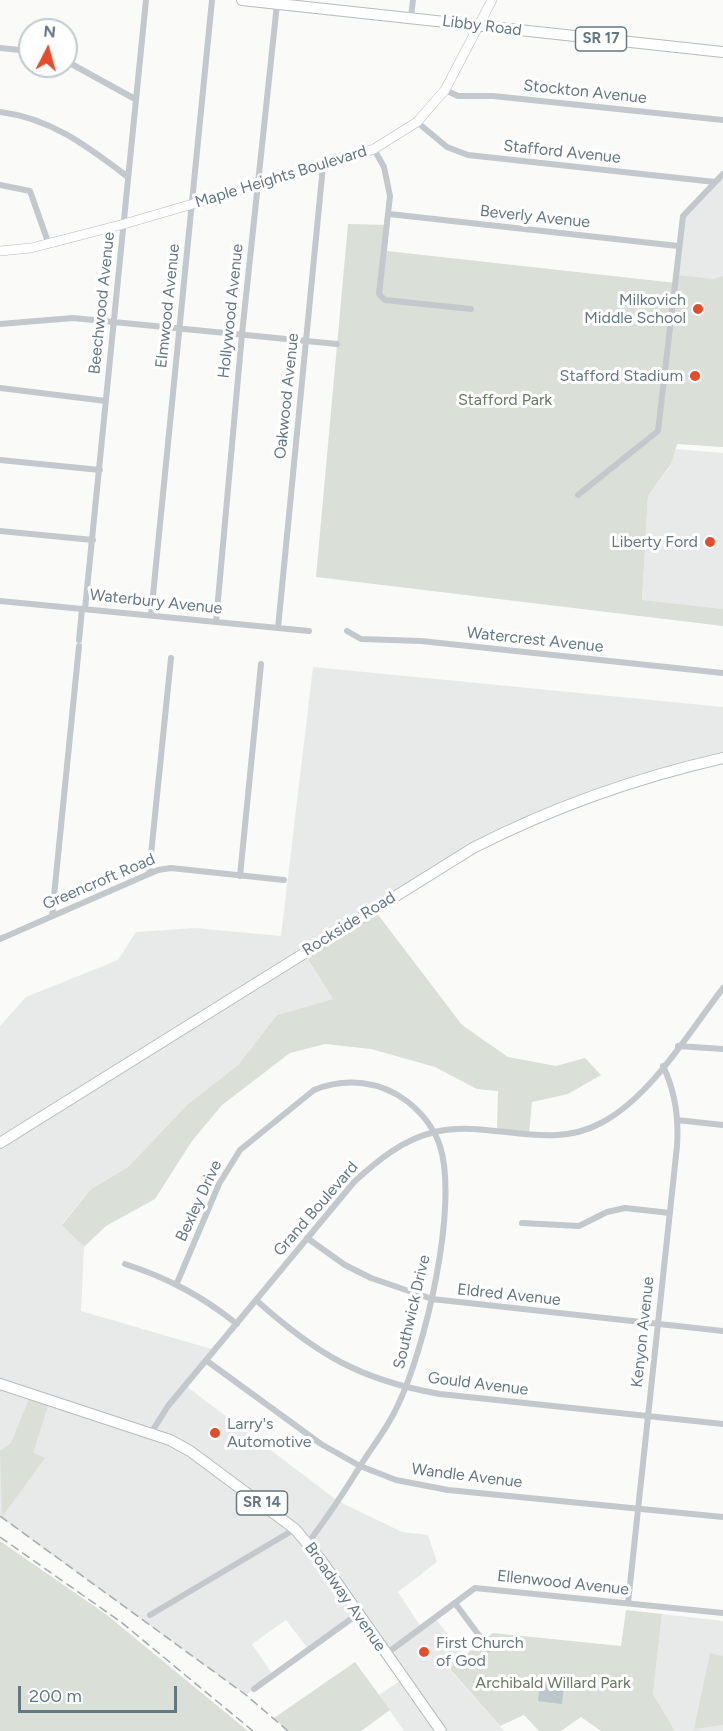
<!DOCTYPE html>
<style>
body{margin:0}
#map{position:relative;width:723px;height:1731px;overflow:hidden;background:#fafaf8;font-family:Figtree,sans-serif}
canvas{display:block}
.north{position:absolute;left:18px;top:18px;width:60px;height:60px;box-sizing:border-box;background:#fff;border:2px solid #c1c9cd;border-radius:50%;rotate:6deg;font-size:16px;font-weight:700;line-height:24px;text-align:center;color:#647883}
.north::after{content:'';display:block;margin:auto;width:21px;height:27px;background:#e84a2a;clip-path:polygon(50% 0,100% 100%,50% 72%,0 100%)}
.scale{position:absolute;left:18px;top:1686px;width:159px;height:27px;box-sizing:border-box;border:3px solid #647883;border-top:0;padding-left:8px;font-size:18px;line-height:21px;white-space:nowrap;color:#647883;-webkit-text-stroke:4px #fff;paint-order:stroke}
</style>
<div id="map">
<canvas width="723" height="1731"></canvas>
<div class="north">N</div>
<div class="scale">200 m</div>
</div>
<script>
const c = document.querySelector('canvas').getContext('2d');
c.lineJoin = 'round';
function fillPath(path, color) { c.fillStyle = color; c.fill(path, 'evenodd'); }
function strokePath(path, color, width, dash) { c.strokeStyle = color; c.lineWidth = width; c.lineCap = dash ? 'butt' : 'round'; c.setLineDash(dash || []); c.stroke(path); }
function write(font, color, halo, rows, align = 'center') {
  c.font = font + ' Figtree,sans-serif'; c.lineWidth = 6; c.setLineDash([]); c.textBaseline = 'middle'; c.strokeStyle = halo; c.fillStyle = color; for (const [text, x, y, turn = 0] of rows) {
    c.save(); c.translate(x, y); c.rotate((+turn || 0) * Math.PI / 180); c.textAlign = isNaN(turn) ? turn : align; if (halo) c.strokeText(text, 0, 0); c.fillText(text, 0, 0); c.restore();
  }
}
const built = new Path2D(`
 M723,177V447L659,442L684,218Z
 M676,449L723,453V609L642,601L648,496L671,465L673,451Z
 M313,667L723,707V758L524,823L303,953L333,999L277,1015L238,1065L188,1104L128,1167L91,1189L62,1224L84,1247L81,1311L215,1350L186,1386L338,1501L402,1532L428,1535L437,1562L398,1592L421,1627L435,1618L465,1656L449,1669L504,1731H404L379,1695L403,1679L358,1615L309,1650L286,1620L252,1644L273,1675L246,1695L0,1517V1026L26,997L118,960L136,932L195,928L281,936Z
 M662,1614L723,1621V1731H675L653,1694Z`);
const green = new Path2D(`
 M348,224L389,225L387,251L676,283L677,275L714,279L723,276V447L677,444L671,464L648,496L642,600L723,609V626L316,577Z
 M373,908L462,1025L508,1057L556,1066L585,1058L601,1075L568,1094L532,1102L529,1135L497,1131L498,1091L477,1089L435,1067L371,1049L325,1044L290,1053L222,1105L192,1141L155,1199L106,1226L84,1247L62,1225L91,1189L128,1167L188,1104L238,1065L277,1015L333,999L303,952Z
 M31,1394L50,1400L33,1453L45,1458L2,1517L0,1451L11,1443Z
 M0,1541L107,1615L248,1731H0Z
 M626,1610L662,1614L653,1694L675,1731H601L581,1717L561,1731H539L524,1715L500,1726L449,1668L493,1633L621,1646Z
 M710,1653L723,1656V1725L694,1729Z
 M355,1662L390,1710L361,1731H288L274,1718Z`);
const water = new Path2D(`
 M541,1675L546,1676L545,1683L564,1685L562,1704L538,1701Z`);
const street = new Path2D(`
 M411,17L413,0
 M0,48L30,51
 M66,61L135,99
 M445,90L458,96H493L723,120
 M0,112C51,118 88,147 128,177
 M417,122L447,147L468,155L715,182
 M374,149L384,167L390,196L379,294L385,300L471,309
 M0,185L30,191L48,242
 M389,214L678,246
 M0,324L73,318L337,344
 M0,388L106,401
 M0,460L100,470
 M578,495L658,431L683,216L723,174
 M0,531L93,540
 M0,601L309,631
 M85,609L146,0
 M151,615L212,0
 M216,622L242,334L277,4
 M278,628L323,166
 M347,631L361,639L421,641L723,673
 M79,640L82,609
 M149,874L171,658
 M240,876L261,664
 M52,916L79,646
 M0,939L158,870L171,868L284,880
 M678,1046L723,1049
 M677,1120L723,1125
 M522,1223L579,1226L607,1212L625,1208L670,1213
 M307,1238L345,1265L371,1278L432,1299L723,1331
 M125,1264C168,1278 202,1296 237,1324
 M177,1283L219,1184L240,1150L314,1090C346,1077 381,1081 408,1102C423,1114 434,1128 440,1146C459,1206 425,1350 397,1407C387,1429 371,1448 359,1468C343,1494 326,1519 308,1543
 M256,1300C316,1354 360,1380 440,1394L723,1424
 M207,1361L321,1444L360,1466L396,1480L448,1490L723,1517
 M151,1433L168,1406L354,1182C377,1161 403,1139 435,1132C490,1119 548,1152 601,1123C651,1097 689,1032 723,988
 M455,1603L489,1649
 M628,1603L677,1146C679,1118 675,1091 663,1066
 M150,1615L295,1529
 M386,1654L475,1588L723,1613
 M254,1689L358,1614`);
const secondary = new Path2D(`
 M0,251L31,248L124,224L323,166L374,149L417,122L445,90L492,0`);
const primary = new Path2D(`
 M242,0L723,52
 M0,1143L473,848C553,807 635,778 723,758
 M0,1384L170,1440L190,1451L295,1529L321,1560L441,1731`);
const rail = new Path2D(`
 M0,1516L246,1695L288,1731
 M0,1537L121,1622L253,1731`);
const markers = [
 [698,309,6,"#e84a2a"],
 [695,376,6,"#e84a2a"],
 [710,542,6,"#e84a2a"],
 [215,1433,6,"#e84a2a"],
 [424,1652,6,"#e84a2a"]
];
const shields = [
 [601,39,51],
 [262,1503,51]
];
const shieldNames = [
 ["SR 17",601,39],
 ["SR 14",262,1503]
];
const streetNames = [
 ["Libby Road",482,26,7],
 ["Stockton Avenue",585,92,6],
 ["Stafford Avenue",562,152,6],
 ["Maple Heights Boulevard",281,177,-17],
 ["Beverly Avenue",535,217,6],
 ["Beechwood Avenue",102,303,-84],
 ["Elmwood Avenue",168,306,-84],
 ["Hollywood Avenue",231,311,-84],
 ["Oakwood Avenue",287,396,-84],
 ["Waterbury Avenue",156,602,6],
 ["Watercrest Avenue",535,640,6],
 ["Greencroft Road",99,882,-23],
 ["Rockside Road",349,924,-32],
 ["Bexley Drive",199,1201,-65],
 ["Grand Boulevard",316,1209,-49],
 ["Eldred Avenue",509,1295,6],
 ["Southwick Drive",412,1312,-77],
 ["Kenyon Avenue",643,1332,-84],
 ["Gould Avenue",478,1384,7],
 ["Wandle Avenue",467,1476,7],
 ["Ellenwood Avenue",563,1583,6],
 ["Broadway Avenue",345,1597,55]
];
const poiNames = [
 ["Milkovich",686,300],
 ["Middle School",686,318],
 ["Stafford Stadium",683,376],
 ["Liberty Ford",698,542],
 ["Larry's",227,1424,"left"],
 ["Automotive",227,1442,"left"],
 ["First Church",436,1643,"left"],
 ["of God",436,1661,"left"]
];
const parkNames = [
 ["Stafford Park",505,400],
 ["Archibald Willard Park",553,1683]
];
fillPath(built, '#e8eae9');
fillPath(green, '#dadfd7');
fillPath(water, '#bbc7cb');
strokePath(secondary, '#b3babf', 10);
strokePath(primary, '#b4bbbe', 12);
strokePath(street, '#c3c8cc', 6);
strokePath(secondary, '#fff', 9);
strokePath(primary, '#fff', 10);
strokePath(rail, '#a2abb0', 1.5, [9, 4.5]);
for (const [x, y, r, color] of markers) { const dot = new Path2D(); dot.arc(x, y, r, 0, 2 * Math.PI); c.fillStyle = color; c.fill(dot); strokePath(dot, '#fff', 2); }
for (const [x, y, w] of shields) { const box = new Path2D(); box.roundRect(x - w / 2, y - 12, w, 24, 4.5); c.fillStyle = '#fff'; c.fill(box); strokePath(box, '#647883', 1.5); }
write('bold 15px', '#647883', null, shieldNames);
write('16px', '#647883', '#fff', streetNames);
write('16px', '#647883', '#fff', poiNames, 'right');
write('16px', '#697a63', '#fff', parkNames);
</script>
